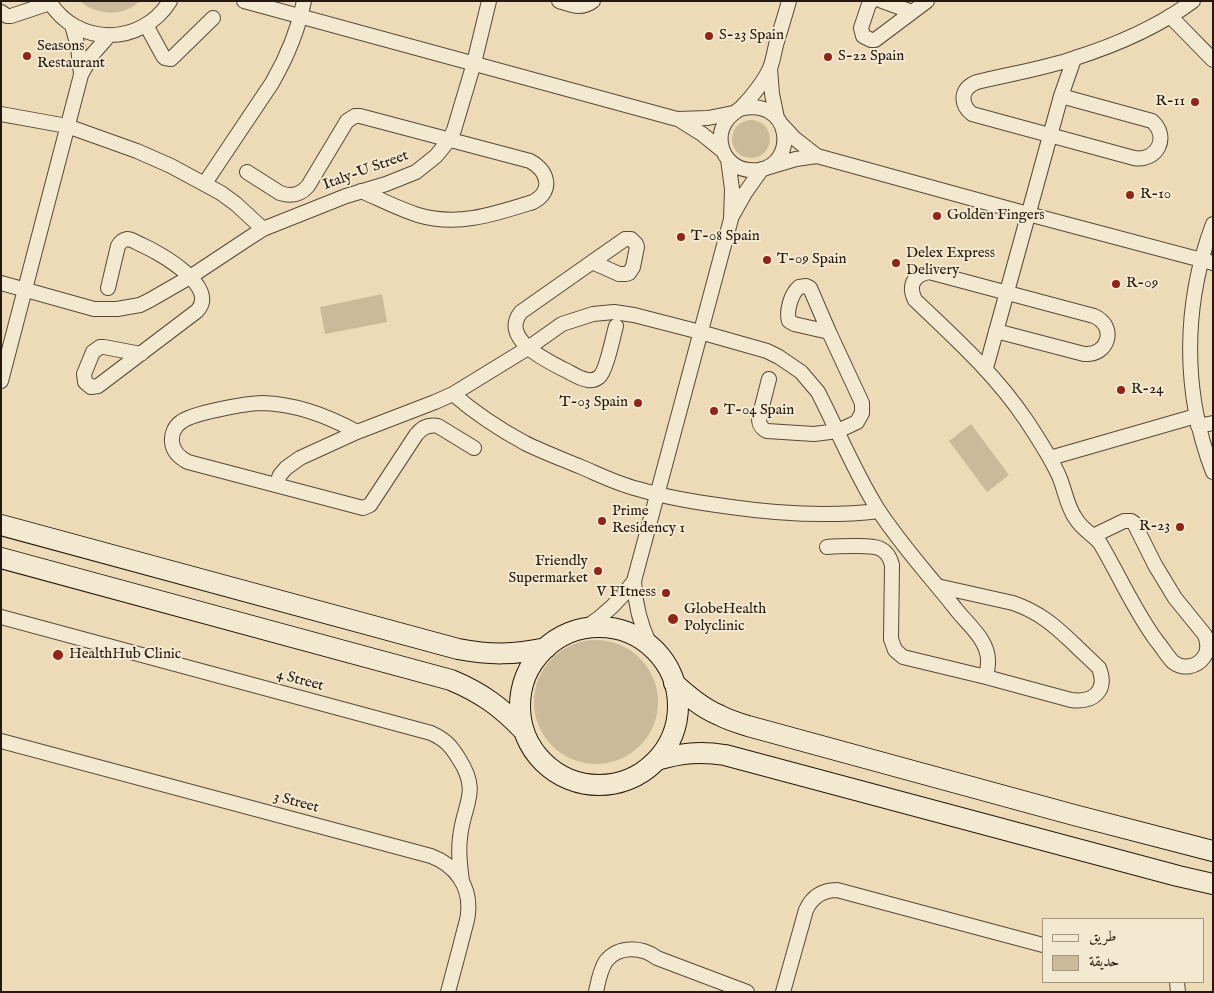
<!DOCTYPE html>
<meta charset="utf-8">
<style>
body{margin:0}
#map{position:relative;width:1214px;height:993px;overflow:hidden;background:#eddbb7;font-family:"IM FELL English",Amiri,serif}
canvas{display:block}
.frame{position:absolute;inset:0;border:2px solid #25180e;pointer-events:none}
.legend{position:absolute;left:1042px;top:918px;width:162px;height:65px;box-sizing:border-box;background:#f3e8d0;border:1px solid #a19582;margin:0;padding:6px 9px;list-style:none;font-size:15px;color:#25180e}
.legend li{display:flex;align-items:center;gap:10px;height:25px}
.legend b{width:25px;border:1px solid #a19582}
</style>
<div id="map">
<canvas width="1214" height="993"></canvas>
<div class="frame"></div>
<ul class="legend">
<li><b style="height:6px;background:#f3e8d0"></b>طريق</li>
<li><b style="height:14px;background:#cbba9a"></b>حديقة</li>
</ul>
</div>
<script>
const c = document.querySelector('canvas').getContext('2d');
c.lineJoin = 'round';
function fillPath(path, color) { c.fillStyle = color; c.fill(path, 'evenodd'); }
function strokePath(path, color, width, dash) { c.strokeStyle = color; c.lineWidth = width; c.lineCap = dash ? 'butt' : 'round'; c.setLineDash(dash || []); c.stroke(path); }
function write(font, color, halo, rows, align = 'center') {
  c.font = font + ' "IM FELL English",serif'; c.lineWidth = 4; c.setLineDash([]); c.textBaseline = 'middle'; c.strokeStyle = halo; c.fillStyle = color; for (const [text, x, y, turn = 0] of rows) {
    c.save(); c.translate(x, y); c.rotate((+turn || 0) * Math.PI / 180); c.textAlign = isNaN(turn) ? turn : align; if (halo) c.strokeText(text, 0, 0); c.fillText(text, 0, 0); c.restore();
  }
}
const green = new Path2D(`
 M79,1H140C122,18 97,15 79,1Z
 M732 139a19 19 0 1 1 38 0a19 19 0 1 1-38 0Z
 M382,294L387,322L325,334L320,307Z
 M971,424L1009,475L987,492L949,441Z
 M534 702a62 62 0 1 1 124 0a62 62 0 1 1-124 0Z`);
const street = new Path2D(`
 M49,1C77,47 142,46 170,1
 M244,1L677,119L708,118L733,113
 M559,1C572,5 581,10 593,1
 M872,1L869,4L861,28L863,36L871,40H875L927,1
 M882,1L912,12
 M1,12L7,16H11L50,3
 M1170,16L1213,60
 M72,25L78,47L81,74
 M146,25L163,56L165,58L171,59L213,18
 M770,68L772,94L777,118
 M1061,96L1152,121C1170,137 1157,162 1134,158L972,114C959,103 961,88 977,82C1009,74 1043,69 1075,58C1116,45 1158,27 1193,1
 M740,109C791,96 799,163 759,170C750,171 741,170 733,164C720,154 716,134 727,120C731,114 736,112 741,108C751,98 765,80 770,68C773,61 774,53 776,45C780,31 785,16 789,1
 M1,114L67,126L137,151L171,166L221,193L236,204L263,229
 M678,119L702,134L723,151
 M782,125L794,138L817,156L1028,214L1213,263
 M769,167L796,159L817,156
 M247,172L280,193C292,197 300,195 308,186L347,121L355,116H360L530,161C548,171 554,191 533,202C495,214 458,227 418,215C399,209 380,199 361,191
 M205,183L272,83C287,57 298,31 304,1
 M732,216L745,193L762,169
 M1213,224C1183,304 1182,392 1213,472
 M592,262L619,274H626L629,273L633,267L637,247L636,244L631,239H625L521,312C500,338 545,360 563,369C570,372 579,379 588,380C592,381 595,380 599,377C606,372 613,337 616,326
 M1,283L94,309H117L140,305L150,300L190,277L249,238L263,229L346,196L386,184L416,172L436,156L449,140L454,130L474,63L489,1
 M108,288L118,246C120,242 123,240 127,239C132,239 137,243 142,245C160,253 220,287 197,311L98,386L91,387L85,382L84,374L93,352L100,347H104L141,354
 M996,331L1084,354C1109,356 1117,326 1094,316L929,272C913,275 908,286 915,300C955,338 995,374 1026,420C1038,438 1050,456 1059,476C1065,490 1067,507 1076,519C1082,529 1092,534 1100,543C1119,575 1134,610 1156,640C1162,647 1167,656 1173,662C1183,670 1197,667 1204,657C1209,650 1208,643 1205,635L1175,598L1155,565L1134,523L1131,521H1124L1093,536
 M986,368L1061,96L1074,59
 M769,379L759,418C759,425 761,428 767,431L814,434L838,431L857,422L862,413V403L829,332L810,288L806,286L799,287C791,294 786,311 789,321L794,324L829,332
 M1,381L81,75L92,55L106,39L107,35
 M453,394C475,413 499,429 525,443C543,452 562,459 581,467C600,475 618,484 638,489C668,498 700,503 731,507C780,514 829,517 879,511
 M1198,426L1213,423
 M357,432C328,416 296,404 263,403C248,403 192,413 181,422C175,426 171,434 172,442C173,452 180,458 188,462L363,508L370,505L416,435C422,427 429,424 438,426L474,448
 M1050,458L1196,416
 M276,485L280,475L286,468L300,458L357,432L435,402L453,394L528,348L562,324L593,314L614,312L634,315L700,332L767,351L779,357L801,372L818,392C838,431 854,471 877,508C900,544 929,575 955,608C967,624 989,640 988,662C988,667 987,672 986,677
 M827,547C837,546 846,546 856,546C873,546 887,545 892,565L891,639L895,650L903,657L986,677L1071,700C1093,703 1108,691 1099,668C1091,660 1082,652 1074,644C1054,625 1039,612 1013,603L937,586
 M1,617L431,733C446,740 451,746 459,759C481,793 463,804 460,838C458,852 460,866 462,881
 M585,628C605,615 620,601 634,581
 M650,645C640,624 635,604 634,581L731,219L732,189L728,159
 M1,741L431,856C455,865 471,886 468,913C468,917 467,920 466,924C464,931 462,939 460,947C456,962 452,977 448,992
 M1177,982L1178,992
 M596,992C598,982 600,970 606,961C619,945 642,947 657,958L747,992
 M783,992L806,910C812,897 822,890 837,890L1043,945`);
const secondary = new Path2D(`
 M1,525L458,649C490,655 514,655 546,648
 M1,558L451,680C482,693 501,707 524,731
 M520 706a79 79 0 1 1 158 0a79 79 0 1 1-158 0Z
 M674,683C688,696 702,708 719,715C728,720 738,723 748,726L1074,815L1213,851
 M657,760C681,753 700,751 725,755L1178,876L1213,884`);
const markers = [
 [709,36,5,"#8f2418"],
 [27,56,5,"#8f2418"],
 [828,57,5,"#8f2418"],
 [1195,102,5,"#8f2418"],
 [1130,195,5,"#8f2418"],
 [937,216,5,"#8f2418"],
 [681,237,5,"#8f2418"],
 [767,260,5,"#8f2418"],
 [896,263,5,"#8f2418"],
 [1116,284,5,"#8f2418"],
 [1121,390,5,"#8f2418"],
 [638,403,5,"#8f2418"],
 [714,411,5,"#8f2418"],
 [602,521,5,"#8f2418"],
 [1180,527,5,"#8f2418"],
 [598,571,5,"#8f2418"],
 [666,593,5,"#8f2418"],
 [673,619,6,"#8f2418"],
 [58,655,6,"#8f2418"]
];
const poiNames = [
 ["S-23 Spain",719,36],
 ["Seasons",37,47],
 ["Restaurant",37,64],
 ["S-22 Spain",838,57],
 ["R-11",1185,102,"right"],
 ["R-10",1140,195],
 ["Golden Fingers",947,216],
 ["T-08 Spain",691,237],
 ["Delex Express",906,254],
 ["Delivery",906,271],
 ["T-09 Spain",777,260],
 ["R-09",1126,284],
 ["R-24",1131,390],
 ["T-03 Spain",628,403,"right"],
 ["T-04 Spain",724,411],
 ["Prime",612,512],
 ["Residency 1",612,529],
 ["R-23",1170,527,"right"],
 ["Friendly",588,562,"right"],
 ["Supermarket",588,579,"right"],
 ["V FItness",656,593,"right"],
 ["GlobeHealth",684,610],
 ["Polyclinic",684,627],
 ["HealthHub Clinic",69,655]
];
const streetNames = [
 ["Italy-U Street",366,171,-20],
 ["4 Street",300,681,15],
 ["3 Street",296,803,15]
];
fillPath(green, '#cbba9a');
strokePath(street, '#574938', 16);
strokePath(secondary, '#25180e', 22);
strokePath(street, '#f3e8d0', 14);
strokePath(secondary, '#f3e8d0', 20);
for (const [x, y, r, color] of markers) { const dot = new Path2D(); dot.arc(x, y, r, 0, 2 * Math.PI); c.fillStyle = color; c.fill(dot); strokePath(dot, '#f3e8d0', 2); }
write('15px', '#25180e', '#f3e8d0', poiNames, 'left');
write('15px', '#25180e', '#f3e8d0', streetNames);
</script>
